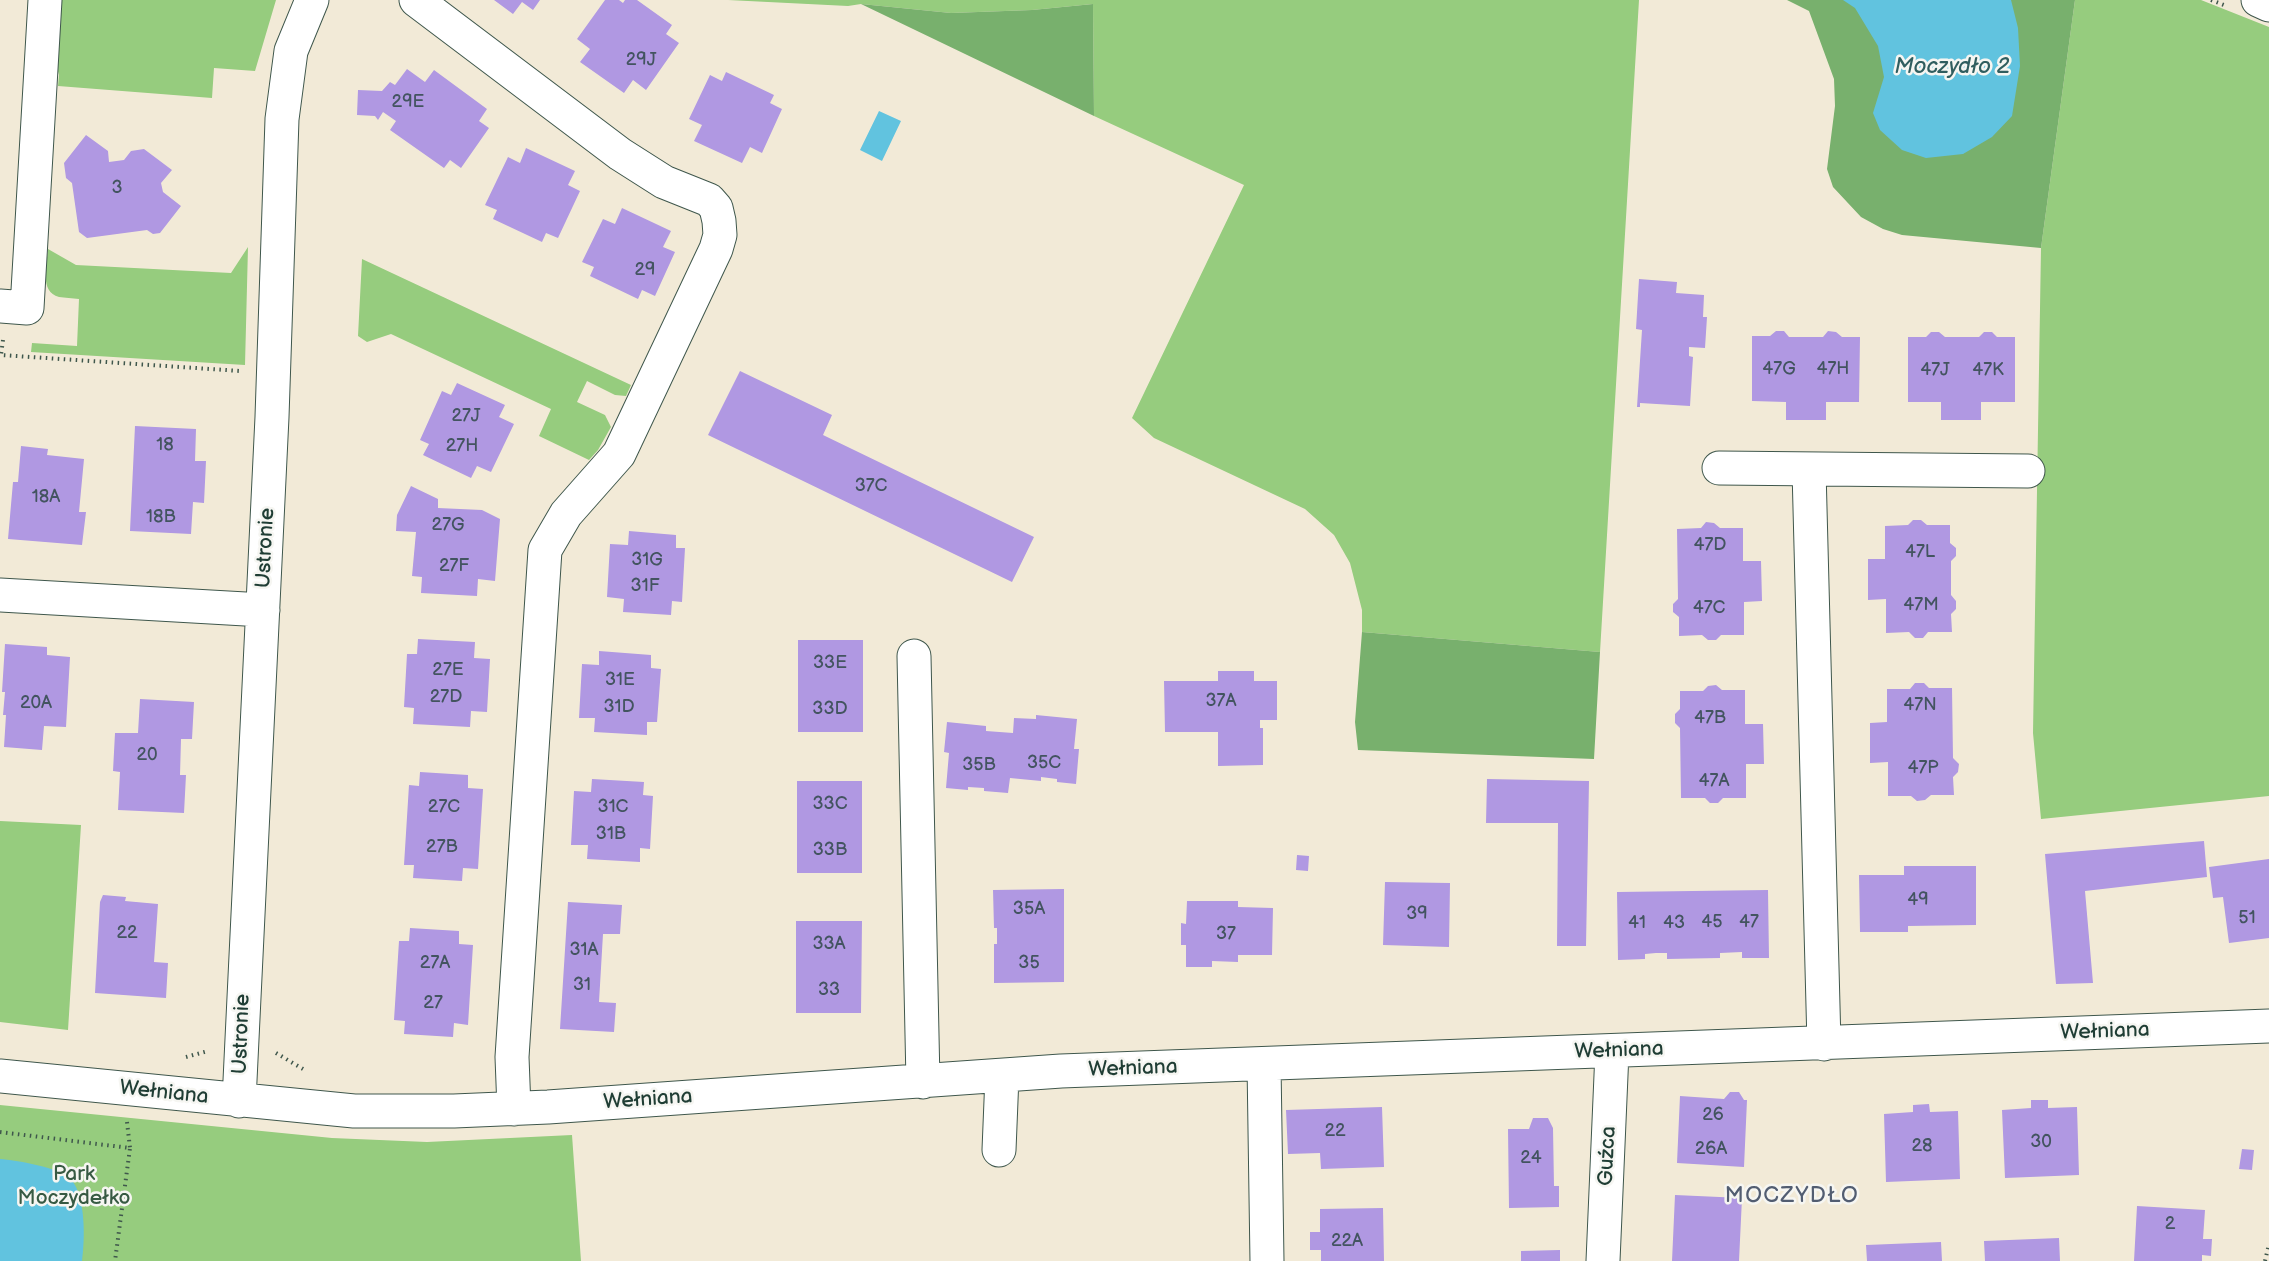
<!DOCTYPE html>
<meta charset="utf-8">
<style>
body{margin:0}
canvas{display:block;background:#f2ead7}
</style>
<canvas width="2269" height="1261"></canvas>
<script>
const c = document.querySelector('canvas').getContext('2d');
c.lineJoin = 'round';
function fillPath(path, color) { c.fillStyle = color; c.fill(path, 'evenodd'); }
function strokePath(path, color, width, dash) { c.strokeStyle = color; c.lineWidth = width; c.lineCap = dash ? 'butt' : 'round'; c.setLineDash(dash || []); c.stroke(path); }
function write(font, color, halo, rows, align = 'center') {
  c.font = font + ' "Balsamiq Sans",sans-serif'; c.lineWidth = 5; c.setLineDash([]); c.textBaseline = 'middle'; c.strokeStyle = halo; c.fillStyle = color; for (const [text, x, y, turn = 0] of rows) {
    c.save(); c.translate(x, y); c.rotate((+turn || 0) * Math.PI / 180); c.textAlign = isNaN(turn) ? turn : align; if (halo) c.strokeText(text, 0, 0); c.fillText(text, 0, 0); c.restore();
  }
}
const green = new Path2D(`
 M59,0H276L255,71L214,68L212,98L58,86L59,75L55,61Z
 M728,0H1639L1600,652L1362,632V610L1350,563L1334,535L1305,509L1154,438L1132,418L1244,185L1094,116L1093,4L1032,10L951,13L861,4L848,6Z
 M2075,0H2201L2269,27V796L2041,819L2033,733L2041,248Z
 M248,247L245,365L31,352L32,343L77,346L79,299C72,298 65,298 59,297C39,292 47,264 48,249L76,265L231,273Z
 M362,259L631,385L626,396L615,395L587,381L577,402L605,415L611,427L598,450L589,460L539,436L551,409L391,334L367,342L358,336Z
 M0,821L81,825L68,1030L0,1022Z
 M0,1105L332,1138L427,1142L572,1135L581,1261H0Z`);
const forest = new Path2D(`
 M1787,0H2075L2041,248L1902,235L1883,229L1861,217L1833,187L1827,169L1835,106L1834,79L1809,11Z
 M861,4L951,13L1032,10L1093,4L1094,116Z
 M1362,632L1600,652L1594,759L1358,750L1355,722Z`);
const water = new Path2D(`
 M1843,0H2011L2018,28L2020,66L2012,116L1992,137L1963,154L1926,158L1902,150L1880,130L1873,113L1884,77L1878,46L1855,8Z
 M879,111L901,121L882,161L860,150Z
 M0,1159C15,1160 61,1168 71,1179C86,1197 85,1239 82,1261H0Z`);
const building = new Path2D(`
 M494,0H540L533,10L522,2L513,14Z
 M605,0H619L623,3L625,0H637L672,25L666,34L679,43L646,90L633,80L624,93L580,62L590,49L577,39Z
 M407,69L425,82L434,70L487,109L479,121L489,128L461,168L450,160L444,168L390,130L396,121L383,112L378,120L375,116L357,115L358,90L382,91L390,82L395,85Z
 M726,72L774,95L770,103L782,109L762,153L750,147L742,163L694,141L702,125L689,119L710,75L722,81Z
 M86,135L108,151L109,162L124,160L131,151L144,149L172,170L161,183L163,192L181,206L160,233L153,234L147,230L87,238L79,232L72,183L66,178L64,163Z
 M526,148L575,171L568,185L580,191L558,238L546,233L542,242L493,219L497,210L485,205L508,157L520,163Z
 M622,208L671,231L663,247L675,252L655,296L642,290L638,299L590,276L594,267L582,262L603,219L615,224Z
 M1639,279L1677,282L1676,293L1704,295L1703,317H1707L1705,348L1689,347V356L1693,357L1690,406L1640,403V407H1637L1642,330L1636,329Z
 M1776,331H1784L1789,337H1823L1828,331L1836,332L1842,337H1860L1859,402H1826V420H1786V402L1752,401V336H1770Z
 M1931,332H1939L1945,337H1979L1984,332H1992L1997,337H2015V402H1981V420H1941V402H1908V337H1926Z
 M740,371L832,415L823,435L1034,537L1012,582L708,435Z
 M457,383L505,405L499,417L514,424L491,472L477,466L471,478L423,455L429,444L420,440L442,391L451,395Z
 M135,426L196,429L195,461H206L204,503L193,502L191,534L130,531Z
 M21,446L48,449L47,455L84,459L79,512H86L82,545L8,539L13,482H18Z
 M411,486L438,499V508L482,510L500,519L495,581L478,579L477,596L421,593L422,577L412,576L416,532L396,531L397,515Z
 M1913,520H1921L1927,525H1950V543L1956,548V556L1951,561V595L1956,601V609L1951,614L1952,632H1928L1923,638H1915L1909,632L1886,633V599L1868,600V559H1885V526L1908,525Z
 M1706,522L1714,523L1720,528H1743V561H1761L1762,601L1744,602V635H1721L1716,640H1708L1702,635L1679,636V617L1673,612V604L1678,599L1677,529L1701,528Z
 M629,531L676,535V548H685L682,602L672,601L671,615L623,612L624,599L607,597L610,544L628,545Z
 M418,639L475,642L474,658L490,659L487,712L471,711L470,727L413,724L414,708L404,707L407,654H417Z
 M798,640H863V732H798Z
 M5,644L47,647V655L70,657L66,727L44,726L42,750L4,747L6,715H3L5,692H2Z
 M599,651L651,655V668L661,669L657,722H647V735L594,732L595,718H579L582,664L599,665Z
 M1218,671H1254V681H1277V720H1260V728H1263V765L1218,766V732H1165L1164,681H1218Z
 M1915,683H1924L1929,688H1952L1953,758L1959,764L1958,772L1953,777L1954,795H1931L1925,800L1917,801L1911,796H1888V762L1870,763V723L1887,722V689H1910Z
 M1716,685L1722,690H1745V724H1763L1764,764H1746V798H1723L1718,803H1710L1705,798H1681L1680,728L1675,723V714L1680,709V691H1703L1708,686Z
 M140,699L194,702L192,739H181L180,775H186L184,813L118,810L120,772L113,771L115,733H138Z
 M1036,715L1077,719L1074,749H1079L1076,784L1057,782V779L1041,777V781L1010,778L1008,793L984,791V788L968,787V790L946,788L949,753L944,752L947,722L986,726V731L1013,733L1014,718L1036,719Z
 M420,772L468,775V788L483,789L478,869L463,868L462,881L413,878L414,865H404L409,785L419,786Z
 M592,779L644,782L643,795L653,796L650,849L640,848V862L587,859L588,845H571L574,791L591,792Z
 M1487,779L1589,781L1586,946H1557L1558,823H1486Z
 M797,781H862V873H797Z
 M2204,841L2207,877L2085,891L2093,983L2056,984L2045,854Z
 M1297,855L1309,856L1308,871L1296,870Z
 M2269,859V938L2229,943L2223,897L2213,898L2209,867Z
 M1904,866H1976V925L1908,926V932H1860L1859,875H1904Z
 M1385,882L1450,883L1449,947L1383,945Z
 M1064,889V982L994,983V944H997V928H994L993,890Z
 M1768,890L1769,958H1742V952L1720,953V958L1667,959V953H1656L1645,954V959L1618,960L1617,892Z
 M103,895L126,897L125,901L158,904L154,962L168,963L166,998L95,993L100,902Z
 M1187,901H1238V907L1273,908L1272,955H1238V962L1212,961V967H1186V945H1181V923L1186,924Z
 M568,902L622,905L620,934H603L599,1002L616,1003L614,1032L560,1029Z
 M796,921H862L861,1013H796Z
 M410,928L459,931V944L473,945L468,1025L454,1023L453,1037L404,1034L405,1021L394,1020L399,941H409Z
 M1730,1092H1739L1744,1100H1747L1744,1167L1677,1163L1680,1096L1724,1099Z
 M2031,1100H2048V1108L2077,1107L2079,1175L2005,1178L2002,1110L2031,1108Z
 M1929,1104L1930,1112L1958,1111L1960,1179L1886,1182L1884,1114L1913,1112V1105Z
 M1382,1107L1384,1167L1321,1169L1320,1153L1288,1154L1286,1110Z
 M1533,1118H1548L1553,1128L1554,1186H1559V1207L1509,1208L1508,1129H1529Z
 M2242,1149L2254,1150L2252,1170L2239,1169Z
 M1675,1195L1742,1198L1739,1261H1672Z
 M2137,1206L2205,1210L2203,1239H2212L2211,1256L2202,1255V1261H2134Z
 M1383,1208L1384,1261H1321V1250H1310V1232H1320V1209Z
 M2059,1238L2060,1261H1985L1984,1241Z
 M1941,1242L1942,1261H1867L1866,1245Z
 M1560,1250V1261H1521V1251Z`);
const path = new Path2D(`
 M2211,0L2224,5
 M3,340L1,355L240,371
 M276,1053L303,1069
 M186,1057L208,1051
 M127,1122L130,1148
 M0,1132L130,1148L115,1261
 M2265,1261L2269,1244`);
const minor = new Path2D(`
 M416,0L620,154L664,182L709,200L716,208L719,221L720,235L716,249L619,454L566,514L545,550L512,1057L514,1109
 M2258,0L2269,5
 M0,306L27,308L45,0
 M1719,468L2028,471
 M1809,470L1824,1044
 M0,595L263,610
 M914,656L923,1082
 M1264,1064L1267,1261
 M0,1076L354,1111H454L548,1107L1061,1071L2269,1026
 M239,1101L272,417L282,119L291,51L312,0
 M999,1150L1002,1076
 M1603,1261L1612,1052`);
const numberNames = [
 ["29J",641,60],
 ["29E",408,102],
 ["3",117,188],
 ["29",645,270],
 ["47G",1779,369],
 ["47H",1833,369],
 ["47J",1935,370],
 ["47K",1988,370],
 ["27J",466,416],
 ["18",165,445],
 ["27H",462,446],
 ["37C",871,486],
 ["18A",46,497],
 ["18B",161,517],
 ["27G",448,525],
 ["47D",1710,545],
 ["47L",1920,552],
 ["31G",647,560],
 ["27F",454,566],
 ["31F",645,586],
 ["47M",1921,605],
 ["47C",1709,608],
 ["33E",830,663],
 ["27E",448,670],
 ["31E",620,680],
 ["27D",446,697],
 ["37A",1221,701],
 ["20A",36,703],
 ["47N",1920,705],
 ["31D",619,707],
 ["33D",830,709],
 ["47B",1710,718],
 ["20",147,755],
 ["35C",1044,763],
 ["35B",979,765],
 ["47P",1923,768],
 ["47A",1714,781],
 ["33C",830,804],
 ["27C",444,807],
 ["31C",613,807],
 ["31B",611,834],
 ["27B",442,847],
 ["33B",830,850],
 ["49",1918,900],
 ["35A",1029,909],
 ["39",1417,914],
 ["51",2247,918],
 ["45",1712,922],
 ["47",1749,922],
 ["41",1637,923],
 ["43",1674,923],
 ["22",127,933],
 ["37",1226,934],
 ["33A",829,944],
 ["31A",584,950],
 ["27A",435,963],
 ["35",1029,963],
 ["31",582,985],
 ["33",829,990],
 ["27",433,1003],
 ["26",1713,1115],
 ["22",1335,1131],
 ["30",2041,1142],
 ["28",1922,1146],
 ["26A",1711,1149],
 ["24",1531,1158],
 ["2",2170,1224],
 ["22A",1347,1241]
];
const streetNames = [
 ["Ustronie",266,548,-87],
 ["Wełniana",2105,1032,-2],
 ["Ustronie",242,1034,-88],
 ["Wełniana",1619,1051,-2],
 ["Wełniana",1133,1069,-2],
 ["Wełniana",164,1093,6],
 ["Wełniana",648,1100,-4],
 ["Guźca",1608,1156,-87]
];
const parkNames = [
 ["Park",74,1175],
 ["Moczydełko",74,1199]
];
const waterNames = [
 ["Moczydło 2",1952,67]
];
const neighbourhoodNames = [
 ["MOCZYDŁO",1792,1196]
];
fillPath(green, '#96cc7e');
fillPath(forest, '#78b06d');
fillPath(water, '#61c3df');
fillPath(building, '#b098e2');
strokePath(minor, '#3f574c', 35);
strokePath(path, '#3f574c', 4, [1.5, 4.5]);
strokePath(minor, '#fff', 33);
write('18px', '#435460', null, numberNames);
write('21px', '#1f3d34', '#f6f6f2', streetNames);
write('21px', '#375a43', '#f6f6f2', parkNames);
write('italic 22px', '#305e5f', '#f6f6f2', waterNames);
c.letterSpacing = '1.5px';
write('22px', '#525d71', '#f6f6f2', neighbourhoodNames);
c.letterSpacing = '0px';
</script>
